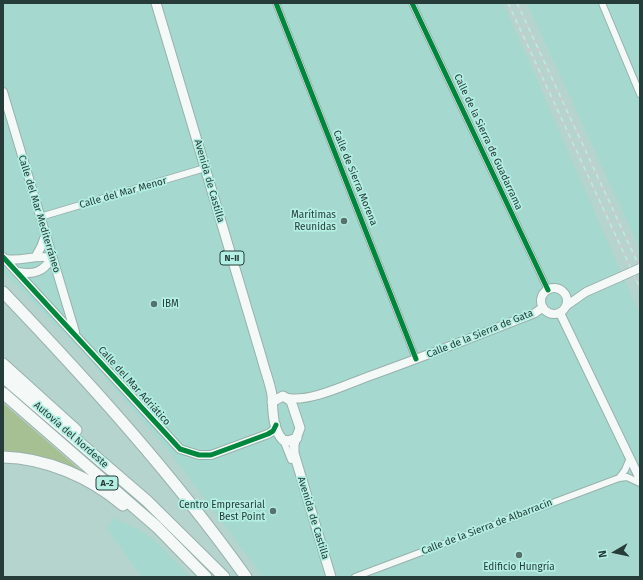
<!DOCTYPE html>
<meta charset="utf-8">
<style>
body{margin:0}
#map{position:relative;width:643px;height:580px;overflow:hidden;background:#b5d4ce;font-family:"Fira Sans",sans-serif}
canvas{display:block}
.frame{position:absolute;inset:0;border:4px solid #253c38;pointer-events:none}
.north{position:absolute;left:595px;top:532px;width:40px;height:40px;-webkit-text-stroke:3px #b4efe3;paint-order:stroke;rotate:261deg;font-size:11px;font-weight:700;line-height:16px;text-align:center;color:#253c38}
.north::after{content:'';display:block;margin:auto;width:14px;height:18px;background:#253c38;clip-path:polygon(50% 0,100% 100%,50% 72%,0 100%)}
</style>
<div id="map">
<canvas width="643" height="580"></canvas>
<div class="frame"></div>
<div class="north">N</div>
</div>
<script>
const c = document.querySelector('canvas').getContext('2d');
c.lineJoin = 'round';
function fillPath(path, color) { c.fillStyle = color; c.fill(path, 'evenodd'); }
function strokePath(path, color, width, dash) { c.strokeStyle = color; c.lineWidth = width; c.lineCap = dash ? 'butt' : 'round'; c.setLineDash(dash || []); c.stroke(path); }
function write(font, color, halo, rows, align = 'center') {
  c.font = font + ' "Fira Sans",sans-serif'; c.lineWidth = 3.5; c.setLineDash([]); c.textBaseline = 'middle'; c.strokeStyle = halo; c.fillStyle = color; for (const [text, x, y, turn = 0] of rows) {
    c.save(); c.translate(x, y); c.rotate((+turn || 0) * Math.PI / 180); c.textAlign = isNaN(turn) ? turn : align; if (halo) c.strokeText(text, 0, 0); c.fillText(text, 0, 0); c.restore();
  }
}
const built = new Path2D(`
 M3,3H503L640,315V577H263L172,455L87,357L3,272Z
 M527,3H640V249Z
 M113,518L138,529L155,540L190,577H142L107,529Z`);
const green = new Path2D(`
 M3,403L93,481L3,453Z`);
const street = new Path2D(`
 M276,3L416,359
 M412,3L548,290
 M602,3L640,94
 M40,217L205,168
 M283,440L291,460
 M619,478L625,470L630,458
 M355,577L619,478L627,477L640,483`);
const secondary = new Path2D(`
 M3,92L75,332
 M36,256L41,247L45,236
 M3,257L180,449L199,455H211L268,434L273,431L276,425
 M6,259C23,262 34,254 52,258C43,272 34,275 18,272
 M541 301a13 13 0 1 1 26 0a13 13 0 1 1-26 0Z
 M566,306L586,292L620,277
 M560,313L640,479
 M288,398C310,402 345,385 367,377C423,357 479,335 535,313L542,308`);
const primary = new Path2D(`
 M156,3L262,359C265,371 270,383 272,395C273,409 272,429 283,440L288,441L297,438
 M272,402L283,396L291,401L300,428L294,444V453L331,577`);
const highway = new Path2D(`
 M3,292C90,383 173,475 246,577
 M3,364L76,430
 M3,377L147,501L224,577
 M3,393L157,527L206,577
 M3,457C46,458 90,477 123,505`);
const rail = new Path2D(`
 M508,3L640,288
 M517,3L640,268`);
const secondaryBridge = new Path2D(`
 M620,277L640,268`);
const cycleway = new Path2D(`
 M276,3L416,359
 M412,3L548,290
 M3,257L180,449L199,455H211L268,434L273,431L276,425`);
const markers = [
 [344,221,4,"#57716c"],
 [154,304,4,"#57716c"],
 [273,511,4,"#57716c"],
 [519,555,4,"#57716c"]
];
const shields = [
 [232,258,24],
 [107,483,22]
];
const shieldNames = [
 ["N-II",232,258],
 ["A-2",107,483]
];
const streetNames = [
 ["Calle de la Sierra de Guadarrama",488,142,65],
 ["Calle de Sierra Morena",355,178,68],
 ["Avenida de Castilla",209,181,74],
 ["Calle del Mar Menor",123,193,-16],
 ["Calle del Mar Mediterráneo",39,214,73],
 ["Calle de la Sierra de Gata",480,334,-22],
 ["Calle del Mar Adriático",134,386,48],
 ["Autovía del Nordeste",71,435,41],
 ["Avenida de Castilla",313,518,73],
 ["Calle de la Sierra de Albarracín",487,527,-21]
];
const poiNames = [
 ["Marítimas",336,215],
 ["Reunidas",336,227],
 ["IBM",162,304,"left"],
 ["Centro Empresarial",265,505],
 ["Best Point",265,517],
 ["Edificio Hungría",519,567,"center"]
];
fillPath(built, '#a5d8ce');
fillPath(green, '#a6bf93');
strokePath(street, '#98b1ac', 8);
strokePath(secondary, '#98b1ac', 10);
strokePath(primary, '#98b1ac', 11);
strokePath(highway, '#98b1ac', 13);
strokePath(street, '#f4f9f8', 6);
strokePath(secondary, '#f4f9f8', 8);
strokePath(primary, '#f4f9f8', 9);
strokePath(highway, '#f4f9f8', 11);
strokePath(rail, '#c5cecc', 3);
strokePath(rail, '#b4efe3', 1.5, [4.5]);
strokePath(secondaryBridge, '#98b1ac', 10, []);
strokePath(secondaryBridge, '#f4f9f8', 8);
strokePath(cycleway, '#00873e', 5);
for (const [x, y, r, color] of markers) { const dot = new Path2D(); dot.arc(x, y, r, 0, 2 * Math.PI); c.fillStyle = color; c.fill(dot); strokePath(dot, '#b4efe3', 1.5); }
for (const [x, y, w] of shields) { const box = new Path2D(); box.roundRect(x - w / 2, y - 7, w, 14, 3); c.fillStyle = '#b4efe3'; c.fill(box); strokePath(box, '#253c38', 1); }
write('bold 9px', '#253c38', null, shieldNames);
write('10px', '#253c38', '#b4efe3', streetNames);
write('10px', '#253c38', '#b4efe3', poiNames, 'right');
</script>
